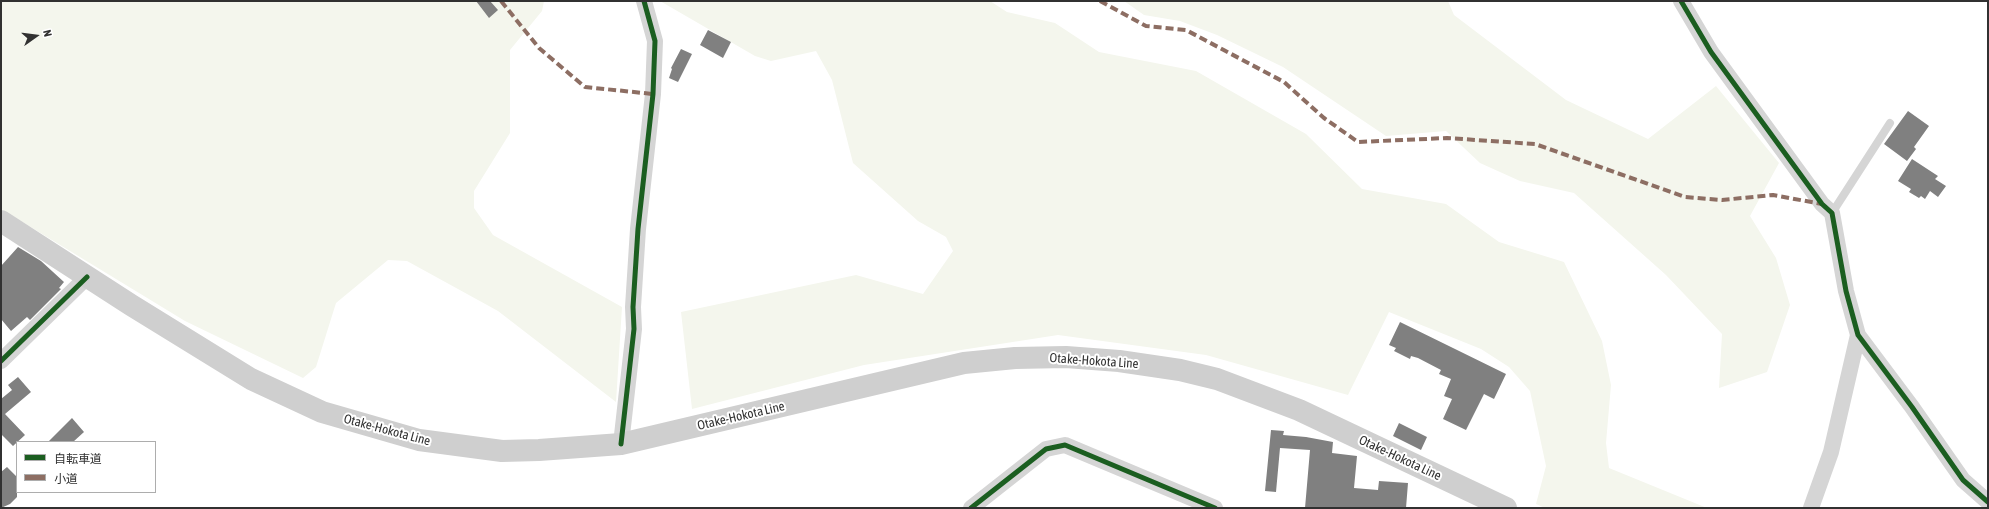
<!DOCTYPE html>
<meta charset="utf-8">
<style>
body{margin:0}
#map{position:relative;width:1989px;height:509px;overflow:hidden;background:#fff;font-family:"Asap Condensed","Noto Sans JP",sans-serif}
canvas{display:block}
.frame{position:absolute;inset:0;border:2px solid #313131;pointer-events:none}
.legend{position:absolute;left:16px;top:441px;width:140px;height:52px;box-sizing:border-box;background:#fff;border:1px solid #adadad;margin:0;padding:5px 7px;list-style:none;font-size:12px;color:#313131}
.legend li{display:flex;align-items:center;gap:8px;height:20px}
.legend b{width:20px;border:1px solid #adadad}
.north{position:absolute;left:16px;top:16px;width:40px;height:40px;-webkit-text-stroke:3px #fff;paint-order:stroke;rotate:76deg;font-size:11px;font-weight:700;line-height:16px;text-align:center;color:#313131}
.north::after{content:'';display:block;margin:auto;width:14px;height:18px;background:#313131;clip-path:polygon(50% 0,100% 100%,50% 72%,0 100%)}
</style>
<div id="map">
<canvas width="1989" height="509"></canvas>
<div class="frame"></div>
<ul class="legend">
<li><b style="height:5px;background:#1b5e20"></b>自転車道</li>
<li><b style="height:5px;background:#8d6e63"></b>小道</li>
</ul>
<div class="north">N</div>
</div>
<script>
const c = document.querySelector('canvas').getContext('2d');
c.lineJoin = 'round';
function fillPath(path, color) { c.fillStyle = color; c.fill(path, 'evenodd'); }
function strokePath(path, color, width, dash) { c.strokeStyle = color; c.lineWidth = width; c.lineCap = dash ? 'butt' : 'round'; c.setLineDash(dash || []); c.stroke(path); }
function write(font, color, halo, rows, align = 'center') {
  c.font = font + ' "Asap Condensed",sans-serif'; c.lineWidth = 4; c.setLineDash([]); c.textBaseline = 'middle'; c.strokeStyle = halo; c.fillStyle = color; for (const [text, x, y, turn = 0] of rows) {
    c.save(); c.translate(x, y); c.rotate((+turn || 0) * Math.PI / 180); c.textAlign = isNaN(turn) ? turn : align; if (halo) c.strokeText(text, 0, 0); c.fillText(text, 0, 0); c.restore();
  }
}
const green = new Path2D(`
 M1,1H544L542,11L510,50V133L474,191V208L493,235L622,307L616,402L498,311L407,261L388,260L336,303L316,367L303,378L185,321L1,209Z
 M660,1H990L1007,12L1055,23L1099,52L1196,71L1306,134L1362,189L1446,204L1499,242L1564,262L1602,341L1611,385L1606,443L1609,468L1707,508H1545L1536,504L1546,466L1530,391L1509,367L1481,349L1389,312L1348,395L1206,355L1058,335L864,365L692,409L681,312L856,275L923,294L953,251L946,237L918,221L853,163L832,80L816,51L771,61L755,56Z
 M1124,1H1448L1454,15L1566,100L1648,139L1716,86L1779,163L1750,216L1776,258L1790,305L1767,372L1719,388L1722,334L1666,275L1574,193L1520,181L1480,163L1446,131L1386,136L1283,67L1217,35L1180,21L1144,15Z`);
const building = new Path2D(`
 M476,1H490L498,10L489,18Z
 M708,30L731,42L723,58L700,45Z
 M681,49L692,54L678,82L669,78L672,69L671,68Z
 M1908,111L1929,126L1914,147L1916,149L1907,161L1884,144Z
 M1912,159L1938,176L1935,179L1946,186L1938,197L1930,191L1925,199L1921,196L1919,198L1909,192L1911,189L1898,181Z
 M18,247L41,261L64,282L59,288L61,289L30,320L27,317L11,331L1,319V266Z
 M1400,322L1506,374L1494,399L1484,394L1466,430L1443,419L1452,399L1444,396L1451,379L1439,374L1441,370L1418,358L1411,356L1410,359L1394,351L1396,348L1389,345Z
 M18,377L31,392L5,414L25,435L13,446L1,434V399L12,390L8,385Z
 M72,418L84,432L73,442H48Z
 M1399,423L1427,437L1421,450L1393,436Z
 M1271,430L1284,431L1283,435L1306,437L1333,442L1332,453L1357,456L1354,488L1378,490L1379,481L1408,483L1406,508H1305L1310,450L1280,448L1276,492L1265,491Z
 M7,467L17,477V497L10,504L1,508V472Z`);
const service = new Path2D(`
 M1832,213L1890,123`);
const minor = new Path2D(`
 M1681,1L1711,52L1822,204L1832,213L1846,291L1858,335L1912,407L1963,480L1988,502
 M1,361L87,277
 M621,444L634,329L633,307L638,229L653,94L655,41L644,1
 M971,508L1046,449L1065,445L1215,508
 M1811,508L1831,452L1858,335`);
const secondary = new Path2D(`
 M1,221L131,305L251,379L322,412L419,440L502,451L539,450L621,444L964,363L1015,358L1066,357L1119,361L1180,370L1217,379L1299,410L1506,508`);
const quiet = new Path2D(`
 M501,1L539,48L585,87L653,94
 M1100,1L1146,26L1186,30L1284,82L1324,118L1358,142L1447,138L1535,144L1685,197L1722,200L1773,195L1822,204`);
const cycleway = new Path2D(`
 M1681,1L1711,52L1822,204L1832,213L1846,291L1858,335L1912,407L1963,480L1988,502
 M1,361L87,277
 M621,444L634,329L633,307L638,229L653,94L655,41L644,1
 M971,508L1046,449L1065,445L1215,508`);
const streetNames = [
 ["Otake-Hokota Line",1094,361,4],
 ["Otake-Hokota Line",741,416,-13],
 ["Otake-Hokota Line",387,430,15],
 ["Otake-Hokota Line",1400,458,25]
];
fillPath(green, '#f4f6ed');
fillPath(building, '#808080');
strokePath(service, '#d5d5d5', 8);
strokePath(minor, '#d5d5d5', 16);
strokePath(secondary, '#cfcfcf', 22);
strokePath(quiet, '#8d6e63', 4, [8, 4]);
strokePath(cycleway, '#1b5e20', 5);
write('13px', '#313131', '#fff', streetNames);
</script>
